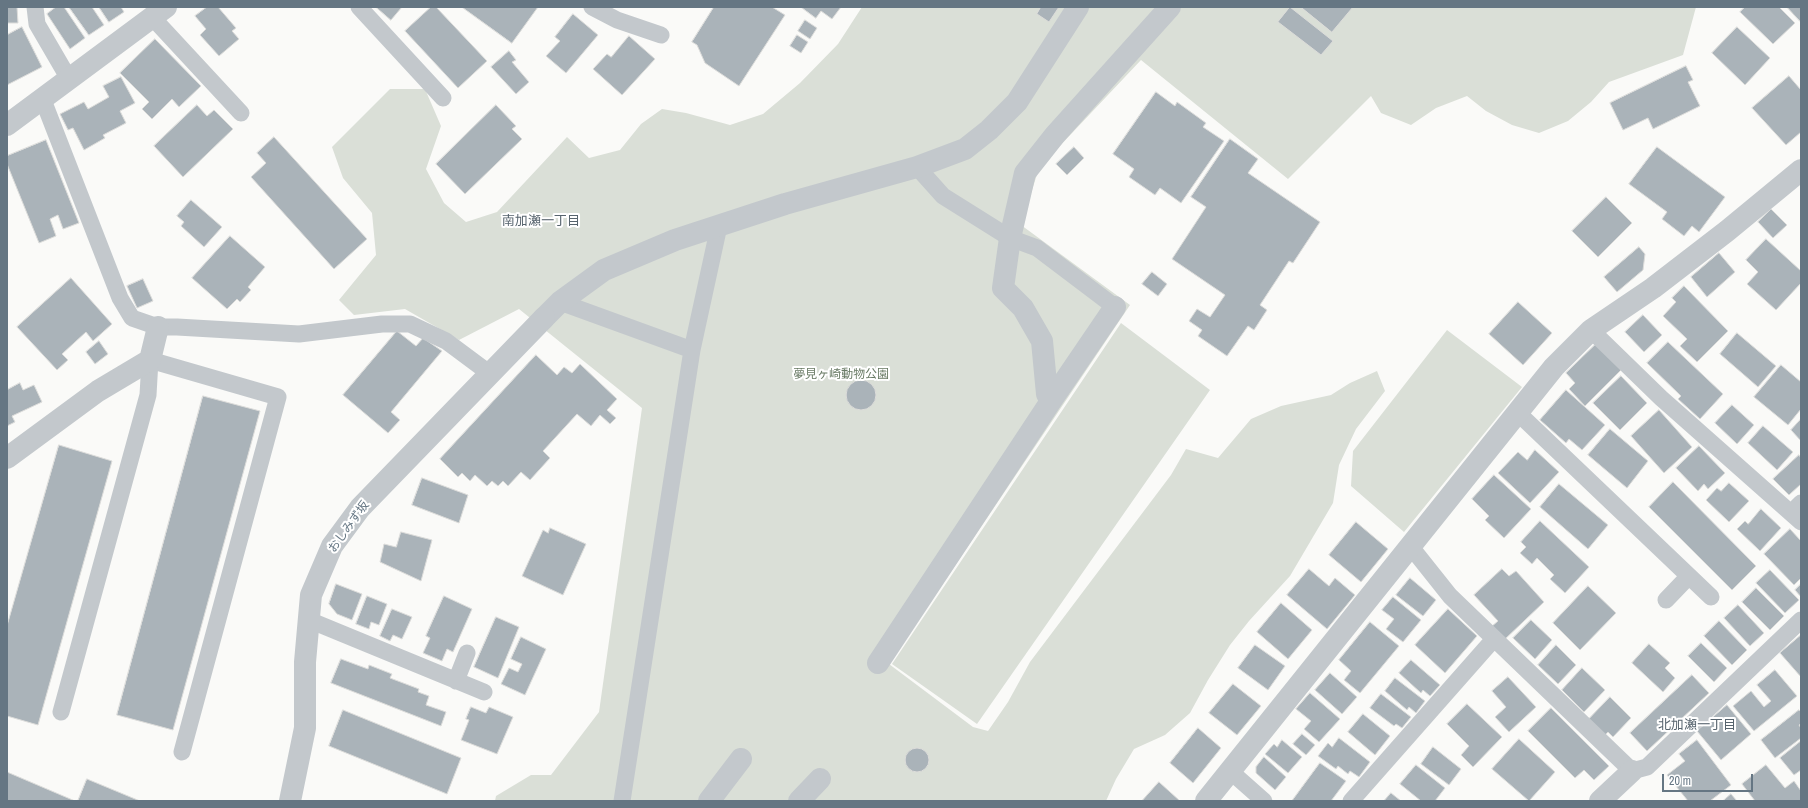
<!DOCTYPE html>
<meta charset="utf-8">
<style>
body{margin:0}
#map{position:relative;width:1808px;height:808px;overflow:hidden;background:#fafaf8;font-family:"Archivo Narrow",sans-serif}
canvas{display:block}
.frame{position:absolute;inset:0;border:8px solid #657683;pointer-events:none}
.scale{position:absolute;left:1662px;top:774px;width:91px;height:18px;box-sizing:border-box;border:2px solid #657683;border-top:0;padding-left:5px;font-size:12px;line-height:14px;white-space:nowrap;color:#657683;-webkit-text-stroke:3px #fff;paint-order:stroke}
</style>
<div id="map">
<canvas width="1808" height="808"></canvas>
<div class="frame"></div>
<div class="scale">20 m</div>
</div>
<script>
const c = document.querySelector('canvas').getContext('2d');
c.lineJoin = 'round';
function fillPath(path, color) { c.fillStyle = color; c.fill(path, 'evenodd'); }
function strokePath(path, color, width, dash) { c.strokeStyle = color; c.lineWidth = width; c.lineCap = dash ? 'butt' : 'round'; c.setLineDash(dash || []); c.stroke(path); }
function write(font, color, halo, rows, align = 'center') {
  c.font = font + ' "Archivo Narrow","Noto Sans JP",sans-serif'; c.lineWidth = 4; c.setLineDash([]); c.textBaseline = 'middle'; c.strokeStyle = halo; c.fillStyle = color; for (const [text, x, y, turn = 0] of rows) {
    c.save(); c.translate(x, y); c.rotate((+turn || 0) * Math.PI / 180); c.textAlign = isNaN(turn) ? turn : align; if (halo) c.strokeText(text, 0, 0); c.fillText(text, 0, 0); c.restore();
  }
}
const green = new Path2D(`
 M862,7H1696L1683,55L1609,82L1591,102L1568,121L1539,133L1512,125L1486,111L1467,96L1436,108L1411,125L1381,113L1371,96L1288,179L1141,60L1039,168L1021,225L1130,305L889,664L973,727L988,731L1008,702L1030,662L1171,475L1186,449L1218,458L1251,419L1281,406L1331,395L1350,383L1377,371L1385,391L1356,429L1339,465L1333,503L1290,576L1249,621L1230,645L1208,680L1190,713L1165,735L1134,749L1116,779L1106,801H495L496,796L531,775H551L599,712L642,408L519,309L459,340L405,309L354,315L339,300L376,255L372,213L343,178L332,147L390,89H425L441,126L426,169L444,203L466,222L497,212L567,137L589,158L620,150L641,124L662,109L686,113L730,125L763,114L800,83L838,44Z
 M1121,323L1210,390L977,724L892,664Z
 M1447,330L1522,387L1404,532L1351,486L1353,451Z`);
const building = new Path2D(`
 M7,7H17L18,23H7Z
 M56,7H64L85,38L70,49L47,14Z
 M69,7H92L104,25L89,35Z
 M99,7H121L124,12L109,22Z
 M207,7H218L236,28L232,31L239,39L219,56L200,35L206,29L195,16Z
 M376,7H402L391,20Z
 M431,7H436L487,61L458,88L405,31Z
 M462,7H538L512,43Z
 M714,7H772L785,15L739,86L705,63L697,45L692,42Z
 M801,7H841L832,19L821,11L816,18Z
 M1041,7H1059L1049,22L1037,14Z
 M1290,7L1333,41L1321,55L1278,22Z
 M1301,7H1353L1332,32Z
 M1745,7H1779L1795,23L1773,44L1740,12Z
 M1787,7H1801V20L1800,21Z
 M573,14L598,35L566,73L546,56L560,41L555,37Z
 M805,20L817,28L810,39L798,31Z
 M22,27L42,67L7,85V35Z
 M1737,27L1770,58L1745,85L1712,53Z
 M797,35L808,42L801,53L790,46Z
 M629,36L655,59L622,95L593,69L607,54L611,57Z
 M155,39L201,86L179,107L172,99L152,119L142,109L149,102L120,73Z
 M509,51L516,60L512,62L529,82L516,94L491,67Z
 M1686,66L1693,80L1688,82L1700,106L1653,129L1648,118L1623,130L1610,103Z
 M1789,76L1801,90V132L1786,145L1752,108Z
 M121,77L135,103L120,111L126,123L103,135L105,138L84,150L73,128L68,130L60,114L84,102L88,109L109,97L103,86Z
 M1156,92L1175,106L1177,102L1206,123L1203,127L1224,141L1181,203L1160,188L1155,195L1129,177L1134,169L1113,154Z
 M197,105L207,116L214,110L233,129L183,177L154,146Z
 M496,105L516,126L512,129L522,139L465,194L436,164Z
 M274,137L367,239L334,269L251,177L266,163L257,153Z
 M1230,139L1258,159L1248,173L1320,222L1293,263L1289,261L1260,305L1267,310L1254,330L1248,326L1227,356L1198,336L1202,330L1189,321L1197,309L1210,317L1225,295L1172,259L1206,207L1191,197Z
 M46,140L79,223L63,229L58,215L50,219L56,236L39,243L7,164V156Z
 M1074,147L1084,158L1067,175L1056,164Z
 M1657,147L1725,197L1699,232L1692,226L1684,236L1662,219L1667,212L1629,184Z
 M1606,197L1632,223L1598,257L1572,231Z
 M191,200L222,227L204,247L181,226L184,222L177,216Z
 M1771,209L1787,225L1773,238L1758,222Z
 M230,236L265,267L248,287L251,290L240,302L237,299L227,309L192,278Z
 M1766,239L1801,271V283L1776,310L1747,284L1758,272L1746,260Z
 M1639,247L1645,254L1643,270L1617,292L1604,277Z
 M1719,253L1735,272L1707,297L1691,277Z
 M1152,272L1167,284L1158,296L1142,284Z
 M71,278L112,324L93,341L86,332L62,354L68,360L57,370L17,327Z
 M143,279L153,301L137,308L127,286Z
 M1684,286L1728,331L1697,362L1680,346L1687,339L1663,316L1676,302L1672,298Z
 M1518,302L1552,333L1523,365L1489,334Z
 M1643,315L1662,335L1644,352L1625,332Z
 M397,331L416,346L423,338L442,351L391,412L400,420L388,433L343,395Z
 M1737,333L1776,366L1758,387L1720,354Z
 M99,341L108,354L95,364L86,352Z
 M1668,342L1723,394L1700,419L1678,399L1681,396L1647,363Z
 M1596,344L1621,370L1585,406L1569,389L1575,383L1566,373Z
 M536,355L557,375L564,367L572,373L580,364L617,399L607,410L616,418L610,424L600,415L591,426L577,414L543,451L550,458L530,480L521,472L508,486L503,481L498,486L492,481L487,486L475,475L470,481L462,473L458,477L440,459Z
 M1781,365L1801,382V409L1788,425L1754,397Z
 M1621,376L1647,403L1620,430L1593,403Z
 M846 395a15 15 0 1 1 30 0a15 15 0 1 1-30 0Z
 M20,383L23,390L34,385L42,402L12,416L15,422L7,426V390Z
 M1566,390L1605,425L1582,450L1569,439L1566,443L1540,420Z
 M203,396L260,411L173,730L117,715Z
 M1732,405L1754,425L1737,444L1715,423Z
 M1659,410L1692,447L1664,473L1631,436Z
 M1801,419V441L1791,430Z
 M1763,426L1793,452L1777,470L1748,443Z
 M1610,429L1648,461L1627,488L1588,455Z
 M59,445L112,461L38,725L7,716V626Z
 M1699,446L1725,473L1708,489L1704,484L1698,491L1676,468Z
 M1535,450L1559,472L1530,503L1498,473L1518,452L1527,460Z
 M1799,455L1801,458V484L1789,495L1773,479Z
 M1494,475L1531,509L1504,538L1485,520L1489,516L1472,499Z
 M422,478L468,495L459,523L412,505Z
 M1673,482L1756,566L1732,590L1649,507Z
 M1729,483L1749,501L1729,522L1706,500L1717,488L1721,491Z
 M1559,484L1608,525L1588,549L1540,507Z
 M1761,509L1781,528L1760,551L1737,529L1745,521L1748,524Z
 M1540,521L1589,567L1565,593L1550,579L1554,575L1537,558L1532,564L1520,553L1526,547L1521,542Z
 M1356,522L1388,549L1361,582L1329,555Z
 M550,528L586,544L563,595L522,576L543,530L548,533Z
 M1790,529L1801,541V578L1794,585L1764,554Z
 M401,532L432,540L421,581L380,562L384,544L396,547Z
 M1309,569L1329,586L1335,578L1355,595L1327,629L1287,595Z
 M1502,569L1509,576L1516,571L1544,602L1503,641L1491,627L1498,621L1474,595Z
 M1770,570L1799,600L1785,613L1756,583Z
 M1410,578L1436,600L1423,616L1396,595Z
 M336,584L362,594L352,620L337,614L329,604Z
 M1801,584V597L1795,590Z
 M1588,586L1616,613L1580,650L1553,623Z
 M1756,588L1784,616L1770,630L1742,602Z
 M367,596L387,604L379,625L371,622L369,629L356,624Z
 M444,596L472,609L453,652L447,649L442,661L423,653L430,638L426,636Z
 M1393,597L1421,620L1403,642L1386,629L1394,619L1382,610Z
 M1281,603L1312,630L1288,659L1257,632Z
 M1738,605L1764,633L1750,646L1724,618Z
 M392,609L412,617L402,639L393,635L390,641L380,636Z
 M1448,609L1477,636L1445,673L1415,645Z
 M496,617L519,627L498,678L474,667Z
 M1531,620L1552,640L1535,659L1513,638Z
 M1719,621L1747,650L1732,665L1704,636Z
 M1370,622L1399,646L1360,693L1344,680L1351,671L1339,660Z
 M1801,635V677L1780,653Z
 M521,637L546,649L525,695L501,684L509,668L518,672L522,664L511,659Z
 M1701,643L1727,668L1714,682L1688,656Z
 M1649,644L1670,663L1665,668L1675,678L1663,692L1632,663Z
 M1255,645L1285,666L1268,690L1238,668Z
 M1556,645L1576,665L1558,684L1538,665Z
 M341,659L368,669L369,665L392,674L390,678L419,689L418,692L429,696L426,705L446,712L441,726L331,683Z
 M1411,660L1440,685L1430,696L1423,690L1421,693L1399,673Z
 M1582,668L1605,690L1584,712L1562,690Z
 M1775,670L1797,696L1754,731L1733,706L1751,691L1764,707L1771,701L1757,685Z
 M1330,673L1357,697L1342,714L1315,690Z
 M1692,675L1709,693L1647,751L1630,733Z
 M1508,677L1536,707L1509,732L1495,717L1506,707L1492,691Z
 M1395,678L1425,701L1416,713L1409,707L1407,710L1385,691Z
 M1233,684L1261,706L1237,735L1209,713Z
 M1310,693L1340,719L1319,742L1304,729L1311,721L1296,709Z
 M1381,694L1411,717L1402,728L1396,724L1394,726L1370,708Z
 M1610,697L1631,718L1613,737L1608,732L1605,735L1588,720Z
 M1467,704L1502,737L1473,767L1461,755L1469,746L1447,724Z
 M1727,705L1751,734L1721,760L1697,731Z
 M471,707L486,713L489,707L513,717L497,754L461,740L469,720L466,719Z
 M1551,708L1609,766L1594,780L1584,770L1575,778L1528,731Z
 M343,710L461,758L447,794L329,746Z
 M1799,710L1801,712V724L1799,725L1801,728V738L1775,758L1761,740Z
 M1363,714L1390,736L1375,755L1348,732Z
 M1198,728L1221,748L1193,783L1170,763Z
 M1302,734L1315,745L1306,755L1293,744Z
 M1339,738L1370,762L1359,777L1350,771L1348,774L1338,766L1336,769L1318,756L1328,743L1332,747Z
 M1519,739L1555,772L1529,801L1492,769Z
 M1282,740L1302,757L1288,773L1265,754L1274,744L1277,747Z
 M1697,740L1731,785L1710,801H1688L1667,775L1685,761L1679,754Z
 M1801,741V770L1794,775L1780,758Z
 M1433,747L1461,769L1449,785L1421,764Z
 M905 760a12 12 0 1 1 24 0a12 12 0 1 1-24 0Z
 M1264,757L1286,777L1275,790L1256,773V767Z
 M1320,763L1346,781L1331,801H1292Z
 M1416,765L1445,788L1435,801H1421L1400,784Z
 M1766,765L1785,788L1794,781L1801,791V801H1755L1742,784Z
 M7,772L75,801H7Z
 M87,779L140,801H78Z
 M1159,782L1180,801H1142Z
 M1391,793L1401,801H1384Z
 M1731,794L1737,801H1723Z`);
const service = new Path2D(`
 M35,7L37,24L69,79
 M359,7L443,98
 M592,7L617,20L661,35
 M152,17L241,113
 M43,100L120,298L132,318L158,327H177L299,334L382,324H410L446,341L489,373
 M917,167L943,196L1010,238L1037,248L1115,307
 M560,302L692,350L719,226
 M1591,330L1661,398L1801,522
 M1518,413L1711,597
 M1791,513L1801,503
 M1411,547L1450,596L1632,771L1647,767L1801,620
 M1666,600L1689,576
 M309,620L484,692
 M456,681L467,653
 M61,712L148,395L150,360L278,397L182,752
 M1229,770L1264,801
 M622,801L692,350
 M1351,801L1493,640`);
const pedestrian = new Path2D(`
 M1051,401L1047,394L1042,341L1023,308L1003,288L1010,238L1025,173L1055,135L1170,7
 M878,663L1051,401L1115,307
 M709,801L741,759
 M799,801L820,779`);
const minor = new Path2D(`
 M7,125L166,7
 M544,318L560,302L604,270L675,240L785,204L917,167L965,149L989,130L1017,102L1078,7
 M7,458L98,391L150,360L158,327
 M1206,801L1554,367L1591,330L1653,288L1727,231L1801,170
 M1600,801L1632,771`);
const tertiary = new Path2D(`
 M290,801L305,728V662L311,595L332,546L360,508L544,318`);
const parkNames = [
 ["夢見ヶ崎動物公園",841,375]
];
const streetNames = [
 ["おしみず坂",349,527,-54]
];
const neighbourhoodNames = [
 ["南加瀬一丁目",541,222],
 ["北加瀬一丁目",1697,726]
];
fillPath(green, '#dadfd7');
fillPath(building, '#aab3b9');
strokePath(building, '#dcdcda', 1);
strokePath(service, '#c3c8cc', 17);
strokePath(pedestrian, '#c3c8cc', 22);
strokePath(minor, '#c3c8cc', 22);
strokePath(tertiary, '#c3c8cc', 22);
write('12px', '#687a64', '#fff', parkNames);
write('12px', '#657683', '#fff', streetNames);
write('13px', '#57646e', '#fff', neighbourhoodNames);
</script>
